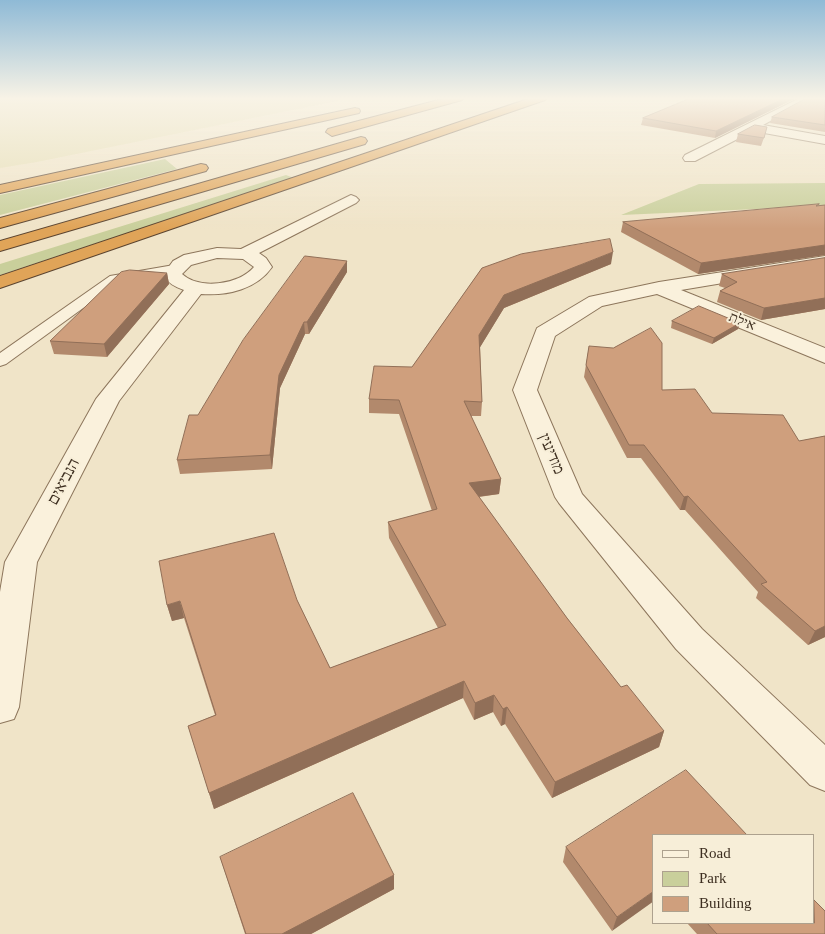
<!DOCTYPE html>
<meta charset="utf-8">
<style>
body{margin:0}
#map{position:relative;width:825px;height:934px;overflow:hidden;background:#f0e4c8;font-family:"Times New Roman",serif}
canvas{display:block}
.legend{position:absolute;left:652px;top:834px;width:162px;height:90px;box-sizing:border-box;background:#f7eed8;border:1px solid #ada18e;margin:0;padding:6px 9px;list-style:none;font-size:15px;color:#3d2e20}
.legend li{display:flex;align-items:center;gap:10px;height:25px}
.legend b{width:25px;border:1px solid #ada18e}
</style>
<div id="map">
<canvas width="825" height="934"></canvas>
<ul class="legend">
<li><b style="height:6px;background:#faf1dc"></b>Road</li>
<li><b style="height:14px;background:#c9cf9b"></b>Park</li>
<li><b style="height:14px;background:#cf9f7d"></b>Building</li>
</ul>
</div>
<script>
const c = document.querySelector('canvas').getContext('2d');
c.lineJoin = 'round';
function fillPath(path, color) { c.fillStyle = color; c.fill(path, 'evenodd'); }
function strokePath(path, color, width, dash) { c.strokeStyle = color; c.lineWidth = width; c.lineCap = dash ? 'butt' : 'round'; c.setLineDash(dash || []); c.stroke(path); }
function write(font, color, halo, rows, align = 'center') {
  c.font = font + ' "Times New Roman","Noto Sans Hebrew",serif'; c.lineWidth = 4; c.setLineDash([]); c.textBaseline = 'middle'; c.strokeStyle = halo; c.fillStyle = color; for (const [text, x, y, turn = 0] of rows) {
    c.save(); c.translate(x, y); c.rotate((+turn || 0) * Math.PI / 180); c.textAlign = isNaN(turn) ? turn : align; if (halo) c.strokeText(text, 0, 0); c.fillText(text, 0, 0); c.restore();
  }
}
const farmland = new Path2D(`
 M0,98H352L37,162L0,168Z`);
const green = new Path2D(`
 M165,159L177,169L0,215V195Z
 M286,175L294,178L0,275V264Z
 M825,183V206L621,215L699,184Z`);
const lane = new Path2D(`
 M174,265L181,269L179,272L119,282L6,364L0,366V353L110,276Z`);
const street = new Path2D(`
 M800,98H813L763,125L825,136V144L753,131L695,161H685L683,158L685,155Z
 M351,195L356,197L359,200L356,203L259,253L266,258L272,267C257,289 228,296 201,294L119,401L37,562L19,707L14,719L0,723V592L5,562L96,399L184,290C175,287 168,283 163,275L173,261L184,255L217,248L241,249ZM217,258L243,259L254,267C239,285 199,290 182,274L191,265Z
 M825,256V266L681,290L825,348V363L657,294L602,306L555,336L537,390L582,494L702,629L825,745V791L810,785L676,649L559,503L555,497L513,390L537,328L589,297L659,282Z`);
const highway = new Path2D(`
 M446,98H463L462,100L332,136L326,132L328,129Z
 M531,98H546L545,100L0,288V276Z
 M355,108L359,109L360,111L359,113L0,193V185Z
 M361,137L365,138L367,141L365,144L0,251V241Z
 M201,164L206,165L208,168L206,171L0,228V218Z`);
const wall = new Path2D(`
 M691,98H796L715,138L641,125L643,118Z
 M825,98V132L770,123L772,117Z
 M738,134L765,135L761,146L736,142Z
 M825,205V255L698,274L621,232L623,222Z
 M825,258V309L761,320L717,302L720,291L725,288L719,286L722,274Z
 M347,261V272L309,334H305L280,388L272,469L180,474L177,460L198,415Z
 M611,264L504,308L480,347L482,402L481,416H471L501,479L499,494L479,497L567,618L621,687L664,731L659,747L552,798L505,724L501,726L493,712L474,720L463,698L214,809L188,726L215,715L184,618L172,621L167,605L297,600L330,668L438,628L389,538L388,522L432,511L399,414L369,413V399L412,367L482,268Z
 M167,273L169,284L107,357L54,354L50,341Z
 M672,321L740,323L738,329L712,344L671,328Z
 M589,346L662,390L712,413L799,441L825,436V637L808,645L756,598L758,592L685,510H680L641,458H627L584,377Z
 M654,835L612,931L563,862L566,847Z
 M220,857L394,875V889L311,934H245Z
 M687,923H814L825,934H697Z`);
const shadedWall = new Path2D(`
 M785,98H796L715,138L716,131Z
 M825,245V255L698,274L701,263Z
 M613,252L611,264L504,308L479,349V335L504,295Z
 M347,261V272L309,334L307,322Z
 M167,273L169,284L107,357L104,344Z
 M825,298V309L761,320L764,308Z
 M304,322L305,334L280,388L272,469L270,455L279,375Z
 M740,323L738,329L712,344L714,338Z
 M501,479L499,494L468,498L469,483Z
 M688,496L685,510H680L684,497Z
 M180,601L184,618L172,621L167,605Z
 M825,626V637L808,645L815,631Z
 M464,681L463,698L214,809L209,793Z
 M494,695L493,712L474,720L475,703Z
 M507,707L505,724L501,726L503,709Z
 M664,731L659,747L552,798L555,782Z
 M394,875V889L311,934H282Z
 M654,891V901L612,931L617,917Z`);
const building = new Path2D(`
 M691,98H785L716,131L643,118Z
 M807,98H825V125L772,117Z
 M755,125L767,127L764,138L738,134Z
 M819,204L816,206L825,205V245L701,263L623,222Z
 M610,239L613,252L504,295L479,335L482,402L464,401L501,479L469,483L567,618L621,687L627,685L664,731L555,782L507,707L503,709L494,695L475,703L464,681L209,793L188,726L216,715L180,601L167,605L159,561L274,533L297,600L330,668L446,625L388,522L437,509L399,400L369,399L374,366L412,367L482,268L521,254Z
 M305,256L347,261L307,322H304L279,375L270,455L177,460L189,415H198L243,340Z
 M825,258V298L764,308L720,291L737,282L722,274Z
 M130,270L167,273L104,344L50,341L121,272Z
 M699,306L740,323L714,338L672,321Z
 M651,328L662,343V390L695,389L712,413L783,415L799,441L825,436V626L815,631L761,584L767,582L688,496L684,497L644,445H629L586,365L589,346L613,348Z
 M686,770L747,835H654V891L617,917L566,847Z
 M353,793L394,875L282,934H246L220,857Z
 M814,900L825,911V934H717L707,923H814Z`);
const farStreetnames = [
 ["אילת",742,322,22]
];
const streetNames = [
 ["מודיעין",551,454,67],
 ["הנביאים",64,482,-62]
];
fillPath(farmland, '#e6deb5');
fillPath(green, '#c9cf9b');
strokePath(lane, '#8d765c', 2);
strokePath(street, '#8d765c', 2);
strokePath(highway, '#5b4430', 2);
fillPath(lane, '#faf1dc');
fillPath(street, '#faf1dc');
fillPath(highway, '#e0a458');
fillPath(wall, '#b2896c');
fillPath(shadedWall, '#916f58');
fillPath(building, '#cf9f7d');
strokePath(building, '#916f58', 1);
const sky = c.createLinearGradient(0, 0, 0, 229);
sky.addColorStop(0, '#8fbad6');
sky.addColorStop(0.43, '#f8f3e6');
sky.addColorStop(1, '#f8f3e600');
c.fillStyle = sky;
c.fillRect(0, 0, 825, 229);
write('14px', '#3d2e20', '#f7eed8', farStreetnames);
write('16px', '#3d2e20', '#f7eed8', streetNames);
</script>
